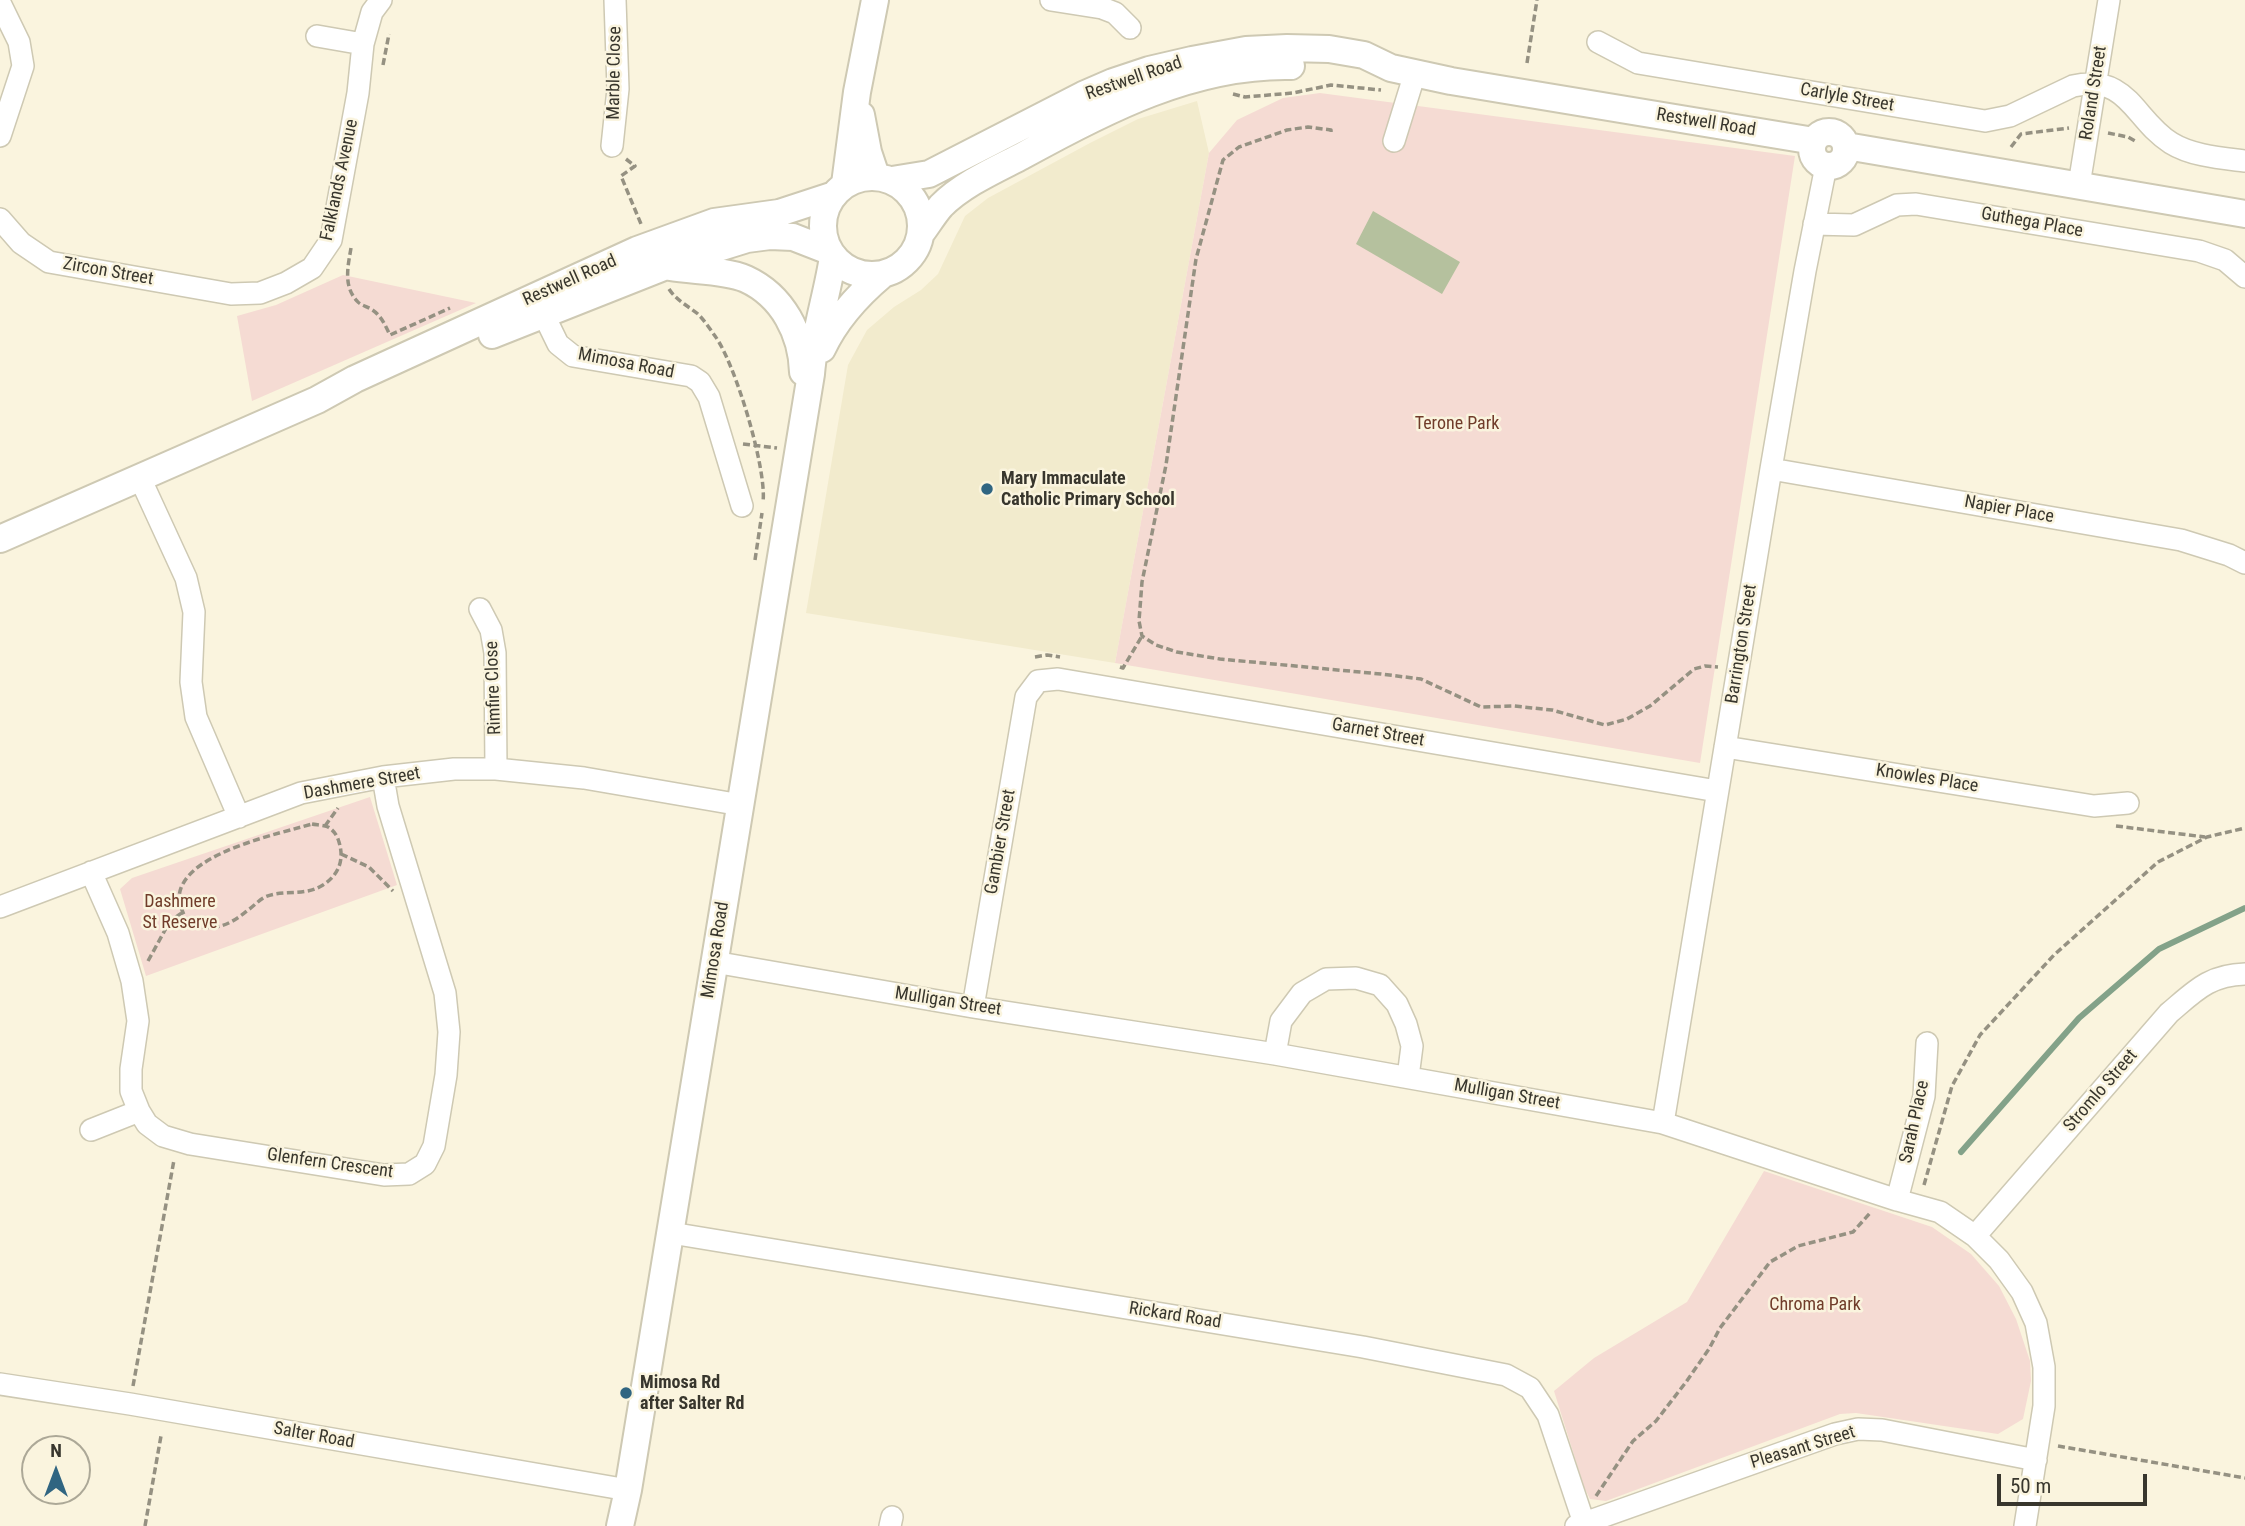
<!DOCTYPE html>
<style>
body{margin:0}
#map{position:relative;width:2245px;height:1526px;overflow:hidden;background:#faf4de;font-family:"Roboto Condensed",sans-serif}
canvas{display:block}
.north{position:absolute;left:21px;top:1435px;width:70px;height:70px;box-sizing:border-box;background:#faf4de;border:2px solid #aca897;border-radius:50%;rotate:0deg;font-size:19px;font-weight:700;line-height:28px;text-align:center;color:#38362d}
.north::after{content:'';display:block;margin:auto;width:24px;height:32px;background:#306581;clip-path:polygon(50% 0,100% 100%,50% 72%,0 100%)}
.scale{position:absolute;left:1997px;top:1474px;width:150px;height:32px;box-sizing:border-box;border:4px solid #38362d;border-top:0;padding-left:9px;font-size:21px;line-height:24px;white-space:nowrap;color:#38362d;-webkit-text-stroke:5px #faf4de;paint-order:stroke}
</style>
<div id="map">
<canvas width="2245" height="1526"></canvas>
<div class="north">N</div>
<div class="scale">50 m</div>
</div>
<script>
const c = document.querySelector('canvas').getContext('2d');
c.lineJoin = 'round';
function fillPath(path, color) { c.fillStyle = color; c.fill(path, 'evenodd'); }
function strokePath(path, color, width, dash) { c.strokeStyle = color; c.lineWidth = width; c.lineCap = dash ? 'butt' : 'round'; c.setLineDash(dash || []); c.stroke(path); }
function write(font, color, halo, rows, align = 'center') {
  c.font = font + ' "Roboto Condensed",sans-serif'; c.lineWidth = 5; c.setLineDash([]); c.textBaseline = 'middle'; c.strokeStyle = halo; c.fillStyle = color; for (const [text, x, y, turn = 0] of rows) {
    c.save(); c.translate(x, y); c.rotate((+turn || 0) * Math.PI / 180); c.textAlign = isNaN(turn) ? turn : align; if (halo) c.strokeText(text, 0, 0); c.fillText(text, 0, 0); c.restore();
  }
}
const built = new Path2D(`
 M1197,101L1209,153L1115,663L806,613L848,365L867,330L894,307L921,290L938,274L965,216L988,198L1090,143L1138,119Z`);
const green = new Path2D(`
 M1320,93L1795,156L1700,763L1115,663L1209,153L1237,120L1283,98Z
 M343,275L476,303L252,401L237,316L276,305Z
 M370,797L397,885L146,976L120,889L132,878Z
 M1764,1171L1932,1227L1971,1254L1999,1286L2016,1319L2030,1361L2031,1381L2023,1419L1998,1434L1856,1413L1840,1414L1606,1501L1590,1499L1584,1487L1554,1391L1594,1358L1687,1302Z`);
const stream = new Path2D(`
 M1961,1152L2079,1018L2159,949L2245,908`);
const building = new Path2D(`
 M1373,211L1460,262L1442,294L1356,244Z`);
const path = new Path2D(`
 M1527,63L1537,0
 M383,65L389,34
 M1233,94L1245,97L1293,93L1331,85L1381,90
 M1331,132V130L1308,127L1287,130L1239,147L1223,160L1196,259L1166,465L1142,582L1139,621L1142,636L1156,645L1177,652L1220,659L1381,674L1421,679L1481,707L1514,706L1552,710L1605,725L1627,719L1650,706L1694,669L1705,666L1718,667
 M2108,133L2128,137L2137,142
 M2011,147L2021,134L2069,128
 M626,159L635,166L621,176L641,224
 M351,248C348,266 343,286 357,301C360,305 366,306 371,309C381,315 385,325 390,335L450,308
 M669,289C676,300 688,306 698,314C704,320 710,329 715,336C735,363 767,469 763,502
 M743,444L777,448
 M755,560L762,513
 M1035,657L1047,655L1060,657
 M1120,667L1123,668L1142,636
 M312,824C317,825 323,825 328,827C333,830 336,834 338,839C345,858 340,874 323,885C304,897 284,889 265,897C259,900 254,906 248,910C229,926 213,932 189,924C183,914 176,900 181,888C195,851 278,834 312,824Z
 M325,826L338,808
 M2116,826L2205,837
 M341,854L369,867L393,891
 M148,961L170,921L183,912
 M1924,1185L1952,1086L1980,1035L2054,955L2158,862L2207,837L2245,828
 M133,1386L174,1160
 M2058,1446L2245,1478
 M1596,1496L1633,1441L1656,1421L1686,1382L1709,1349L1720,1328L1770,1262L1798,1246L1853,1232L1871,1212
 M145,1526L161,1436`);
const minor = new Path2D(`
 M1051,0L1102,8L1115,13L1130,28
 M0,3L19,42L23,66L0,136
 M317,36L363,44
 M1598,42L1638,63L1985,121L2010,116L2073,86C2129,74 2133,119 2171,143C2192,156 2221,158 2245,161
 M1394,141L1415,73
 M612,146L618,89L615,0
 M2079,185L2109,0
 M0,219L21,243L49,262L231,294L260,293L286,283L312,268L331,240L358,93L363,44L372,12L381,0
 M1814,224L1854,225L1897,205L1916,204L2199,251L2225,260L2245,277
 M538,303L558,344L573,356L691,376L700,382L709,397L742,506
 M1771,469L2181,540L2229,555L2245,563
 M140,478L186,578L194,612L191,682L196,717L239,817
 M480,609L491,630L495,653L496,769
 M1725,747L2094,806L2128,803
 M91,872L118,933L132,981L138,1021L131,1069V1091L139,1111L147,1124L163,1136L190,1144L384,1175L409,1174L425,1164L434,1146L446,1075L449,1032L445,993L388,806L383,777
 M0,907L301,793L383,777L454,769H496L584,778L741,805
 M714,962L973,1007L1275,1054L1663,1123L1897,1200L1940,1212L1975,1236L1999,1260L2022,1292L2036,1323L2044,1367V1406L2025,1526
 M973,1007L1026,697L1038,681L1058,679L1717,791
 M1275,1054L1281,1021L1302,993L1326,979L1356,978L1380,985L1397,1004L1406,1024L1412,1046L1408,1077
 M1663,1123L1771,469L1805,271L1826,166
 M91,1130L139,1111
 M1897,1200L1924,1096L1927,1043
 M671,1233L1363,1347L1506,1375L1530,1388L1548,1415L1584,1523
 M1975,1236L2169,1013C2195,991 2209,975 2245,974
 M0,1384L130,1404L628,1490
 M890,1526L892,1517
 M1576,1526L1835,1434L1858,1429L1882,1430L2036,1460`);
const major = new Path2D(`
 M861,115L868,152L876,176
 M1812 149a17 17 0 1 1 34 0a17 17 0 1 1-34 0Z
 M1846,146L2245,214
 M823 226a49 49 0 1 1 98 0a49 49 0 1 1-98 0Z
 M892,180L929,174L1083,95L1113,82L1149,70L1192,60L1246,50L1287,48L1329,49L1364,55L1391,68L1451,81L1814,141
 M845,184L857,92L875,0
 M922,232C928,224 934,214 941,206C963,184 995,170 1022,156C1105,110 1194,64 1291,66
 M670,267C693,271 726,270 746,279C783,296 802,334 803,372
 M492,335L689,257L747,239L770,236L793,237L829,251
 M822,349C836,319 857,296 882,275
 M0,539L317,400L355,379L637,250L714,222L779,213L834,195
 M620,1526L628,1490L811,374C814,334 827,296 833,257`);
const markers = [
 [987,489,7,"#306581"],
 [626,1393,7,"#306581"]
];
const streetNames = [
 ["Marble Close",615,73,-89],
 ["Restwell Road",1134,79,-19],
 ["Roland Street",2094,93,-81],
 ["Carlyle Street",1847,98,10],
 ["Restwell Road",1706,123,9],
 ["Falklands Avenue",340,180,-78],
 ["Guthega Place",2032,223,10],
 ["Zircon Street",108,272,10],
 ["Restwell Road",570,281,-24],
 ["Mimosa Road",626,364,11],
 ["Napier Place",2009,510,10],
 ["Barrington Street",1742,644,-81],
 ["Rimfire Close",494,688,-92],
 ["Garnet Street",1378,733,10],
 ["Knowles Place",1927,779,9],
 ["Dashmere Street",362,784,-10],
 ["Gambier Street",1001,842,-80],
 ["Mimosa Road",716,950,-81],
 ["Mulligan Street",948,1002,9],
 ["Stromlo Street",2101,1091,-49],
 ["Mulligan Street",1507,1095,10],
 ["Sarah Place",1915,1122,-78],
 ["Glenfern Crescent",330,1164,8],
 ["Rickard Road",1175,1316,9],
 ["Salter Road",314,1436,10],
 ["Pleasant Street",1803,1448,-17]
];
const parkNames = [
 ["Terone Park",1457,424],
 ["Dashmere",180,902],
 ["St Reserve",180,923],
 ["Chroma Park",1815,1305]
];
const poiNames = [
 ["Mary Immaculate",1001,479],
 ["Catholic Primary School",1001,500],
 ["Mimosa Rd",640,1383],
 ["after Salter Rd",640,1404]
];
fillPath(built, '#f2ebcd');
fillPath(green, '#f5dbd3');
strokePath(stream, '#83a289', 6);
fillPath(building, '#b5c19e');
strokePath(minor, '#cec9b3', 24);
strokePath(major, '#cec9b3', 30);
strokePath(path, '#959182', 3.5, [7, 3.5]);
strokePath(minor, '#fff', 21);
strokePath(major, '#fff', 26);
for (const [x, y, r, color] of markers) { const dot = new Path2D(); dot.arc(x, y, r, 0, 2 * Math.PI); c.fillStyle = color; c.fill(dot); strokePath(dot, '#faf4de', 2.5); }
write('18px', '#38362d', '#faf4de', streetNames);
write('18px', '#703c2a', '#faf4de', parkNames);
write('bold 18px', '#38362d', '#faf4de', poiNames, 'left');
</script>
